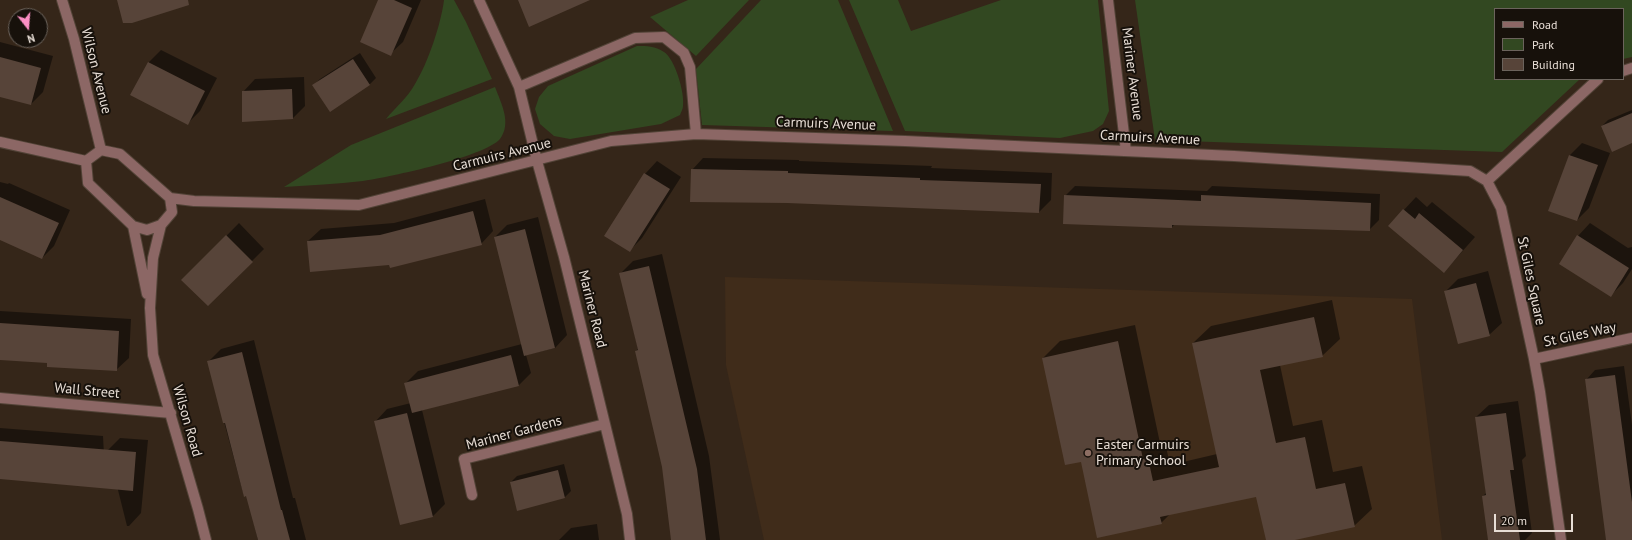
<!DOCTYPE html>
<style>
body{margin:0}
#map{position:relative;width:1632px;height:540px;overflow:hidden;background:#352619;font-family:"PT Sans",sans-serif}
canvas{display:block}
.legend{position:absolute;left:1494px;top:8px;width:130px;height:72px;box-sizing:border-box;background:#17110b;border:1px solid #6b635c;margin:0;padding:5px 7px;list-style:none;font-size:12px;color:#e8ded6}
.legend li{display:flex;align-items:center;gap:8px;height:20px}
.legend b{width:20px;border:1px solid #6b635c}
.north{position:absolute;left:8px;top:8px;width:40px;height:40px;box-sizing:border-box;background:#17110b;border:1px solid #6b635c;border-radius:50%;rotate:163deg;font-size:11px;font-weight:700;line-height:16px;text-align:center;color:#e8ded6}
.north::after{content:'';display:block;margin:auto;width:14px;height:18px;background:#fb8fc4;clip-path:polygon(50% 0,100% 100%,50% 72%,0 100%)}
.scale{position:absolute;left:1494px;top:514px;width:79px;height:18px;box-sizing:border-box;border:2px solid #e8ded6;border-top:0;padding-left:5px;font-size:12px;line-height:14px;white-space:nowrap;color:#e8ded6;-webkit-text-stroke:3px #17110b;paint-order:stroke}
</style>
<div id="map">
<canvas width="1632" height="540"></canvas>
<ul class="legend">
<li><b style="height:5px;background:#8c6765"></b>Road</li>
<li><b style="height:11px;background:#324821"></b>Park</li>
<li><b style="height:11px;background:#574439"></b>Building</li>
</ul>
<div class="north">N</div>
<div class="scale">20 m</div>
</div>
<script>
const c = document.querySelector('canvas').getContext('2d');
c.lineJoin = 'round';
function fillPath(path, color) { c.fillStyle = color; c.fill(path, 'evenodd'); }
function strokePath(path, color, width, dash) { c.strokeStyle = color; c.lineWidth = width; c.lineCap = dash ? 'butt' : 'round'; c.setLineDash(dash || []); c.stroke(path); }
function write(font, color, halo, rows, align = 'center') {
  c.font = font + ' "PT Sans",sans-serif'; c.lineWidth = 4; c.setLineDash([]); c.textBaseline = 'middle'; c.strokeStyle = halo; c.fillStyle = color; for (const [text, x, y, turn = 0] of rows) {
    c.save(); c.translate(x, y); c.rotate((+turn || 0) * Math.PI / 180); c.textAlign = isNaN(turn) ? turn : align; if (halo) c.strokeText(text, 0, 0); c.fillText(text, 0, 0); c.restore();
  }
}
const built = new Path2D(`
 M725,277L1412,299L1442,540H764L726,365Z`);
const green = new Path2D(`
 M444,0H454L466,22L492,79L386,119C395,108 408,97 415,84C428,63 441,24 444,0Z
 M688,0H749L696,56L650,17Z
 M761,0H838L893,131L702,125L696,69Z
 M849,0H898L911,31L1001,0H1098L1109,111L1103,124L1093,131L1060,138L905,131Z
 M1135,0H1632V57L1623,59V9H1495V79H1580L1502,152L1155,140Z
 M637,46C647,46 655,46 664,52C675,59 685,93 683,106C683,109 681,112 680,115L661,124L570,139L554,136L540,124L535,109L539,97L548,86Z
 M495,87C501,103 512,123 500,139C484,157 390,177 363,181C337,184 310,185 284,187L351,145Z`);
const shadow = new Path2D(`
 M380,0H421L403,42L390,54Z
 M0,42L53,56L43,92L31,104L0,96Z
 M161,50L217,78L200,111L187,124L132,95L149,62Z
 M360,53L376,78L370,84L314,85L320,79Z
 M304,77L305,106L293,118L243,92L255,79Z
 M1632,110V142L1602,126L1608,120Z
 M1582,143L1610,153L1589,208L1577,220L1550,210L1570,155Z
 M703,158L799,160V161L932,166L931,168L1052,173L1051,200L1039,212L692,170Z
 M657,161L681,177L642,238L630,250L606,235L645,174Z
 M0,182L8,184L9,183L70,210L54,246L42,258L0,239Z
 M1075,186L1207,191L1212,186L1380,194L1379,220L1369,230L1175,224L1172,227L1065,196Z
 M1416,197L1427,207L1432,202L1475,237L1444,272L1389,226Z
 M485,199L493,231L481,244L390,264L308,241L321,229L394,223Z
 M538,217L567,335L555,348L526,355L531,373L519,385L422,410L445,504L433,516L401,524L375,422L387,409L411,403L406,383L418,371L522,344L495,237L507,225Z
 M239,223L264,249L208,305L183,280Z
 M1590,223L1628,248L1632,247V269L1623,283L1611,295L1578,236Z
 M662,254L709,456L720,540H672L663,467L636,351L638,349L620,274L633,261Z
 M1488,271L1502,323L1489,335L1445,292L1458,279Z
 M1332,300L1340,339L1322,356L1280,365L1293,426L1322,420L1333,472L1362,466L1372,509L1354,526L1290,540H1267L1257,496L1170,514L1161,523L1082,461L1043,358L1060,341L1135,325L1160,443L1165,442L1170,465L1217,454L1193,343L1211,326Z
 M0,311L131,319L129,358L116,370L48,362L0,359Z
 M254,340L293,498H295L306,540H258L247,495L244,496L208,362L221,349Z
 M1624,366L1632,425V540H1607L1586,380L1595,370Z
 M1518,401L1526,456L1522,460L1532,533L1525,540H1489L1483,496L1486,493L1476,417L1489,405Z
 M0,428L103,436L105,474L0,478Z
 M120,438L148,440L141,513L129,526H127L108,450Z
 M564,464L571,491L564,498L511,482L517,476Z
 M597,524L599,540H559L571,528Z`);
const building = new Path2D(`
 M117,0H188L189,5L132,23H123Z
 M378,0H394L412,8L391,56L360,42Z
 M518,0H590L529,27Z
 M0,57L41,68L31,105L0,97Z
 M353,59L370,85L330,112L312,85Z
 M148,62L205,91L188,125L130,95Z
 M292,89L293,119L242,122V91Z
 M1632,113V143L1612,152L1601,126Z
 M1569,155L1598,165L1577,221L1548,211Z
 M691,169L788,171V173L920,178V180L1041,184L1039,213L787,203L690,202Z
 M644,173L670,189L630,252L604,236Z
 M1064,195L1201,201V195L1371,203L1370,231L1172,225V228L1063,224Z
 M0,197L59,223L42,259L0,240Z
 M1403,209L1415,219L1419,213L1463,250L1444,273L1388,226Z
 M473,211L482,245L390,268L389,265L310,272L307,241L380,235Z
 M525,229L555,348L524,356L494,237Z
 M226,235L253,262L208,306L181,280Z
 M1577,235L1629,268L1611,297L1559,264Z
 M649,266L697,469L706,540H671L662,467L635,351L638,350L619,273Z
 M1476,283L1490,336L1458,344L1444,291Z
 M1314,317L1323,357L1260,370L1276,443L1305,437L1316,489L1345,483L1355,527L1295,540H1266L1256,497L1160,517L1162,524L1097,538L1081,462L1065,465L1042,358L1118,341L1143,459L1148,458L1153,481L1219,467L1192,343Z
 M0,323L119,331L117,371L47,367V363L0,360Z
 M242,352L281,510H282L290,540H258L246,496L244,497L225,423H223L207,361Z
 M511,355L519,386L412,413L404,383Z
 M1615,375L1632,502V540H1606L1585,379Z
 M407,413L433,517L400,525L374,421Z
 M1506,413L1514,470H1510L1520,540H1488L1482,496L1486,495L1475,417Z
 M0,441L136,452L133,491L0,479Z
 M558,470L565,498L517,511L510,482Z`);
const minor = new Path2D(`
 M62,0L74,39L101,150
 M479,0L519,87L537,161L564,257L627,514L630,540
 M1108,0L1126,151
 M1623,71L1632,68
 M519,87L635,38L664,37L684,53L690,67L696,134
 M0,142L86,161
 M101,150L120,154L170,198L172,212L161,225L147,230L133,226L88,183L86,161Z
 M1487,181L1501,208L1534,359L1540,392L1561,540
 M1487,181L1598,79
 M170,198L194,201L359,205L611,141L696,134L905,141L1234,156L1470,171L1487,181
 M161,225L153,258L150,308L153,355L198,509L206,540
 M133,226L147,294
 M1534,359L1632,338
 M0,398L171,413
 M472,495L464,459L605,424`);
const markers = [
 [1088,453,4,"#8d6e63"]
];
const streetNames = [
 ["Wilson Avenue",96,71,76],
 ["Mariner Avenue",1132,74,83],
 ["Carmuirs Avenue",826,124,2],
 ["Carmuirs Avenue",1150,138,3],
 ["Carmuirs Avenue",502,155,-14],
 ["St Giles Square",1531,281,78],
 ["Mariner Road",592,309,76],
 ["St Giles Way",1580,335,-12],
 ["Wall Street",87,391,5],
 ["Wilson Road",187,421,74],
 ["Mariner Gardens",514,433,-15]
];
const poiNames = [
 ["Easter Carmuirs",1096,445],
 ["Primary School",1096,461]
];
fillPath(built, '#402c1a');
fillPath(green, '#324821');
fillPath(shadow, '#0007');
fillPath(building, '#574439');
strokePath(minor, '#524337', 12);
strokePath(minor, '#8c6765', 10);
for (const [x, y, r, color] of markers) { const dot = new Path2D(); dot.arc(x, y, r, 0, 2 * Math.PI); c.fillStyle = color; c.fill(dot); strokePath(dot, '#17110b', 1.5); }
write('14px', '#e8ded6', '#17110b', streetNames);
write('14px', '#e8ded6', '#17110b', poiNames, 'left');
</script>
